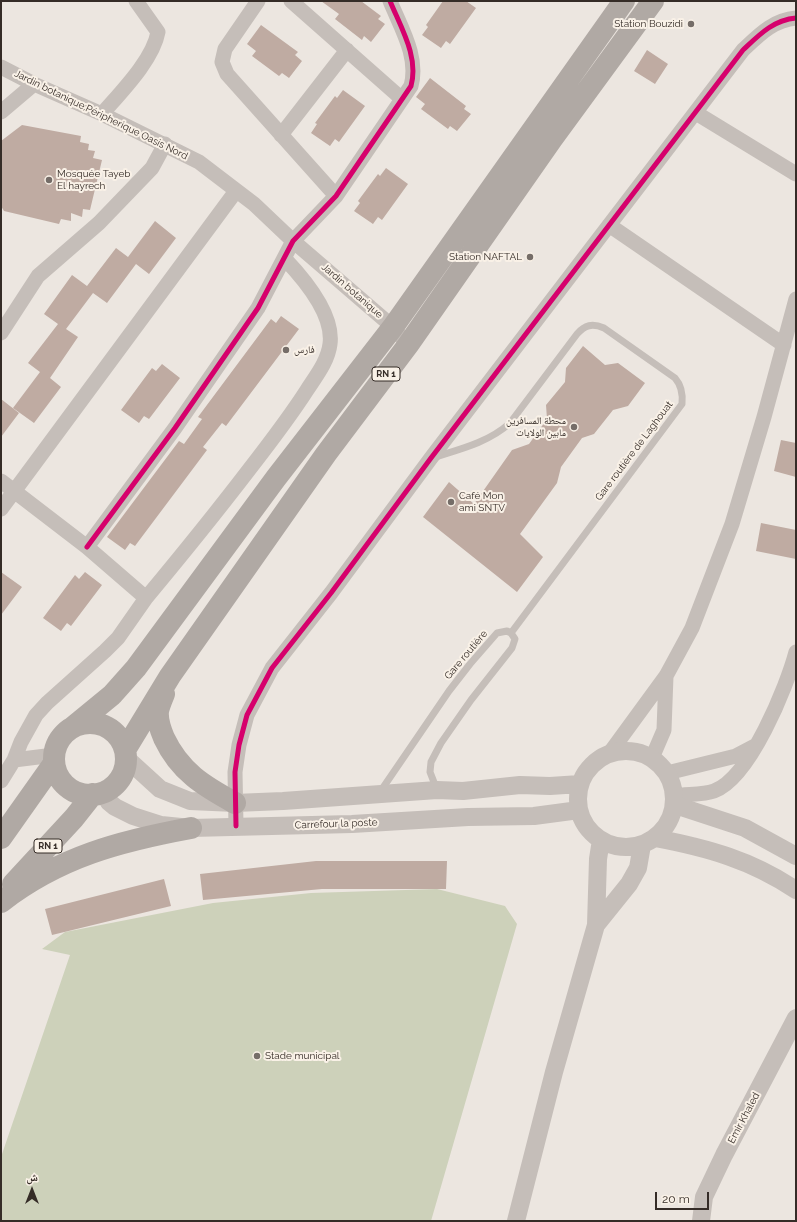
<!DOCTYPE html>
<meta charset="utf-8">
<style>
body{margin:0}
#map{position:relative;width:797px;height:1222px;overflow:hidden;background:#ece6e0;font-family:Raleway,"Noto Naskh Arabic",sans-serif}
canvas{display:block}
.frame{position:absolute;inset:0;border:2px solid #352c27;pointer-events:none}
.north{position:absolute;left:12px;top:1170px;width:40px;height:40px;-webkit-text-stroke:3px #f9f1e7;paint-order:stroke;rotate:0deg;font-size:11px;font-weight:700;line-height:16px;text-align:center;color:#352c27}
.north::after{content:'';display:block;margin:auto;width:14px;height:18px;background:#352c27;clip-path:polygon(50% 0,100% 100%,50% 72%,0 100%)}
.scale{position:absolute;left:655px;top:1192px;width:54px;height:18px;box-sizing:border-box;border:2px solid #352c27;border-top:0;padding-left:5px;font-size:12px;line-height:14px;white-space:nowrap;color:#352c27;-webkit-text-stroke:3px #f9f1e7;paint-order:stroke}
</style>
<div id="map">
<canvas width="797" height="1222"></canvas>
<div class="frame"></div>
<div class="north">ش</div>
<div class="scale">20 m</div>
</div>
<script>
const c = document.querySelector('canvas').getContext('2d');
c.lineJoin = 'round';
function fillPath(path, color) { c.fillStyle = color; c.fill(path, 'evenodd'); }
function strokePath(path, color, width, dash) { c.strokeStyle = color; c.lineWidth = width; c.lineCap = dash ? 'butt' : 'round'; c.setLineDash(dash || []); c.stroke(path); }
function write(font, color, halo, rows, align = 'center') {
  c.font = font + ' Raleway,"Noto Naskh Arabic",sans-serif'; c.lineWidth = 4; c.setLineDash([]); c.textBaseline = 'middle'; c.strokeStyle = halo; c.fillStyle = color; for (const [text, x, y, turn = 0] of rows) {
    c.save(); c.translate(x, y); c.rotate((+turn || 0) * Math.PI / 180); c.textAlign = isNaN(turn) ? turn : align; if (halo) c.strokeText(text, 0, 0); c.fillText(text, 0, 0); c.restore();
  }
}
const green = new Path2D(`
 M437,889L505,906L517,924L431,1221H1V1157L70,955L42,949L65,932L213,903L311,893Z`);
const building = new Path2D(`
 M321,1H361L381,16L378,19L385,24L371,42L364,36L362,40L335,19L339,14Z
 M443,1H466L476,8L450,44L446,41L441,48L422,35L428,27L426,25Z
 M261,25L298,52L295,55L302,61L289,78L282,73L279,76L252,56L256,51L247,44Z
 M647,50L668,64L655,84L634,71Z
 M430,78L466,106L464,109L471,114L457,131L450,126L448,129L421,109L425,104L416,97Z
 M343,90L365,106L339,142L335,139L330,146L311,133L317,124L315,123L335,96L337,98Z
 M22,125L81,136L80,142L89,144L88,150L95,151L93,158L102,160L90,210L83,209L82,217L71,213V221L61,219L59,224L4,211L1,206V141Z
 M386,168L408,184L382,220L378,217L373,224L354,211L360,203L358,201L378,174L380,176Z
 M155,221L176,238L149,274L136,264L107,303L93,293L66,329L78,337L50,378L61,387L34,423L13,408L40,372L28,363L58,324L44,314L72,275L87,286L116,248L128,257Z
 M281,316L299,329L226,426L222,423L203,447L207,450L135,546L130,543L125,550L107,537L179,441L184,444L202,419L198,417L271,319L276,323Z
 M583,346L605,365L618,363L645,383L628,406L613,410L594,434L582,438L561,467L557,483L520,534L543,557L517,592L423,517L449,482L474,504L512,450L529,444L547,419L546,405L565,382L566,368Z
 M162,364L180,378L149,419L144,416L139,423L121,410L152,368L156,371Z
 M1,399L19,413L1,437Z
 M781,440L796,443V477L774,471Z
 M761,523L796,530V559L756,551Z
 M1,572L22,587L1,615Z
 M85,572L102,585L71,626L67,623L61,631L43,618L75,575L79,579Z
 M316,861H447L446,889H322L203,900L200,874Z
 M164,879L171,906L52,935L45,909Z`);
const service = new Path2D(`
 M435,457C461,449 489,442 510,423L577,334C585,325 592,323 604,328L675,378C682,386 683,394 682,404L511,633
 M380,792L449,691L470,664L497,633L507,631L511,633L515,639L512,648L471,700L441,743L431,762L430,772L437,790`);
const minor = new Path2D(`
 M258,1L225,49L222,62L227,74L336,196
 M291,1L402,99
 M1,67L34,84L102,114L199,162L254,204L293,241L393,327L408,345
 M1,112L34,84
 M696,113L796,174
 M102,114C121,92 153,60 158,32L136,1
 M281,135L347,50
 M609,225L784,345
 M1,333L38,276L99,223L152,168L165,144
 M1,481L87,547L146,598L118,638L105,651L47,703L36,715L21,742L14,760L1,781
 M1,509L236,191
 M87,547L175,428L258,308L293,241L336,196L411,86C419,57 401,28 390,1
 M146,598C181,556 215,514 248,471C269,444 289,418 307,390C316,376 328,361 330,344C334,314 304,279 285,259
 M609,754L666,676L692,628L732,524L764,417L796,299
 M652,758L664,730L666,676
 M14,760L54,755
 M667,773L736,756L755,746
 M675,796C687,794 703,795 714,791C750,778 787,686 796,652
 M236,826L235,772L239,745L247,715L272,668L331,593L431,458L743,50C759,35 773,20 796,18`);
const tertiary = new Path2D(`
 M578 799a48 48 0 1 1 96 0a48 48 0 1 1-96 0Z
 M126,758L160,789L190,801L235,803L283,801L437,790L463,791L520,785L550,786L580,784
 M103,792L109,802L115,807L133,816L161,825L191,828L352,824L468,817L534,816L579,810
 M675,805L745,828L796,856
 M655,838C708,848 751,860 796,890
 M596,925L629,884L638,868L642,845
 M516,1221L554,1072L596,925L598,859L601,840
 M701,1221L704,1197L724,1155L796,1018`);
const trunk = new Path2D(`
 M164,694C162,699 159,706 158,711C157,720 161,731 164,738C180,772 204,786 235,803
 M54 759a36 36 0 1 1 72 0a36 36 0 1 1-72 0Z
 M73,727L112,695L136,668L276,478L393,327L624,1
 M125,750L170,676L326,454L408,345L552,139L653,1
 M1,838L54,763
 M13,884L74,818L93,794
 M1,902C59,857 120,841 191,828`);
const cycleway = new Path2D(`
 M87,547L175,428L258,308L293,241L336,196L411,86C419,57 401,28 390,1
 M236,826L235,772L239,745L247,715L272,668L331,593L431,458L743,50C759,35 773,20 796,18`);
const markers = [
 [691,24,4,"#756d68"],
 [49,180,4,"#756d68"],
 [530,257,4,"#756d68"],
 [286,350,4,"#756d68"],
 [574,427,4,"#756d68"],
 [451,502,4,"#756d68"],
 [257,1056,4,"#756d68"]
];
const shields = [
 [386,374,28],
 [48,846,28]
];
const shieldNames = [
 ["RN 1",386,374],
 ["RN 1",48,846]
];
const poiNames = [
 ["Station Bouzidi",683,24,"right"],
 ["Mosquée Tayeb",57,174],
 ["El hayrech",57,186],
 ["Station NAFTAL",522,257,"right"],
 ["فارس",294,350],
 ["محطة المسافرين",566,421,"right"],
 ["مابين الولايات",566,433,"right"],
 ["Café Mon",459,496],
 ["ami SNTV",459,508],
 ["Stade municipal",265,1056]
];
const streetNames = [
 ["Jardin botanique;Péripherique Oasis Nord",101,115,26],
 ["Jardin botanique",352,291,41],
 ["Gare routière de Laghouat",634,451,-53],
 ["Gare routière",466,655,-50],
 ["Carrefour la poste",336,824,-2],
 ["Emir Khaled",744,1118,-62]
];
fillPath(green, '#cdd1ba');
fillPath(building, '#bfaba2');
strokePath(service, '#c5beb9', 7);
strokePath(minor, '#c5beb9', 15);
strokePath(tertiary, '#c5beb9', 18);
strokePath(trunk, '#b0a9a4', 22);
strokePath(cycleway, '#d6006c', 5);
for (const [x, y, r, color] of markers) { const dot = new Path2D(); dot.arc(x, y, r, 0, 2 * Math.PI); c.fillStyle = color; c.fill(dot); strokePath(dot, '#f9f1e7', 1.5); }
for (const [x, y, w] of shields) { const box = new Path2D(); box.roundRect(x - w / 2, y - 7, w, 14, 3); c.fillStyle = '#f9f1e7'; c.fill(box); strokePath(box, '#352c27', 1); }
write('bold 9px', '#352c27', null, shieldNames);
write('10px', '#352c27', '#f9f1e7', poiNames, 'left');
write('10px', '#352c27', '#f9f1e7', streetNames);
</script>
